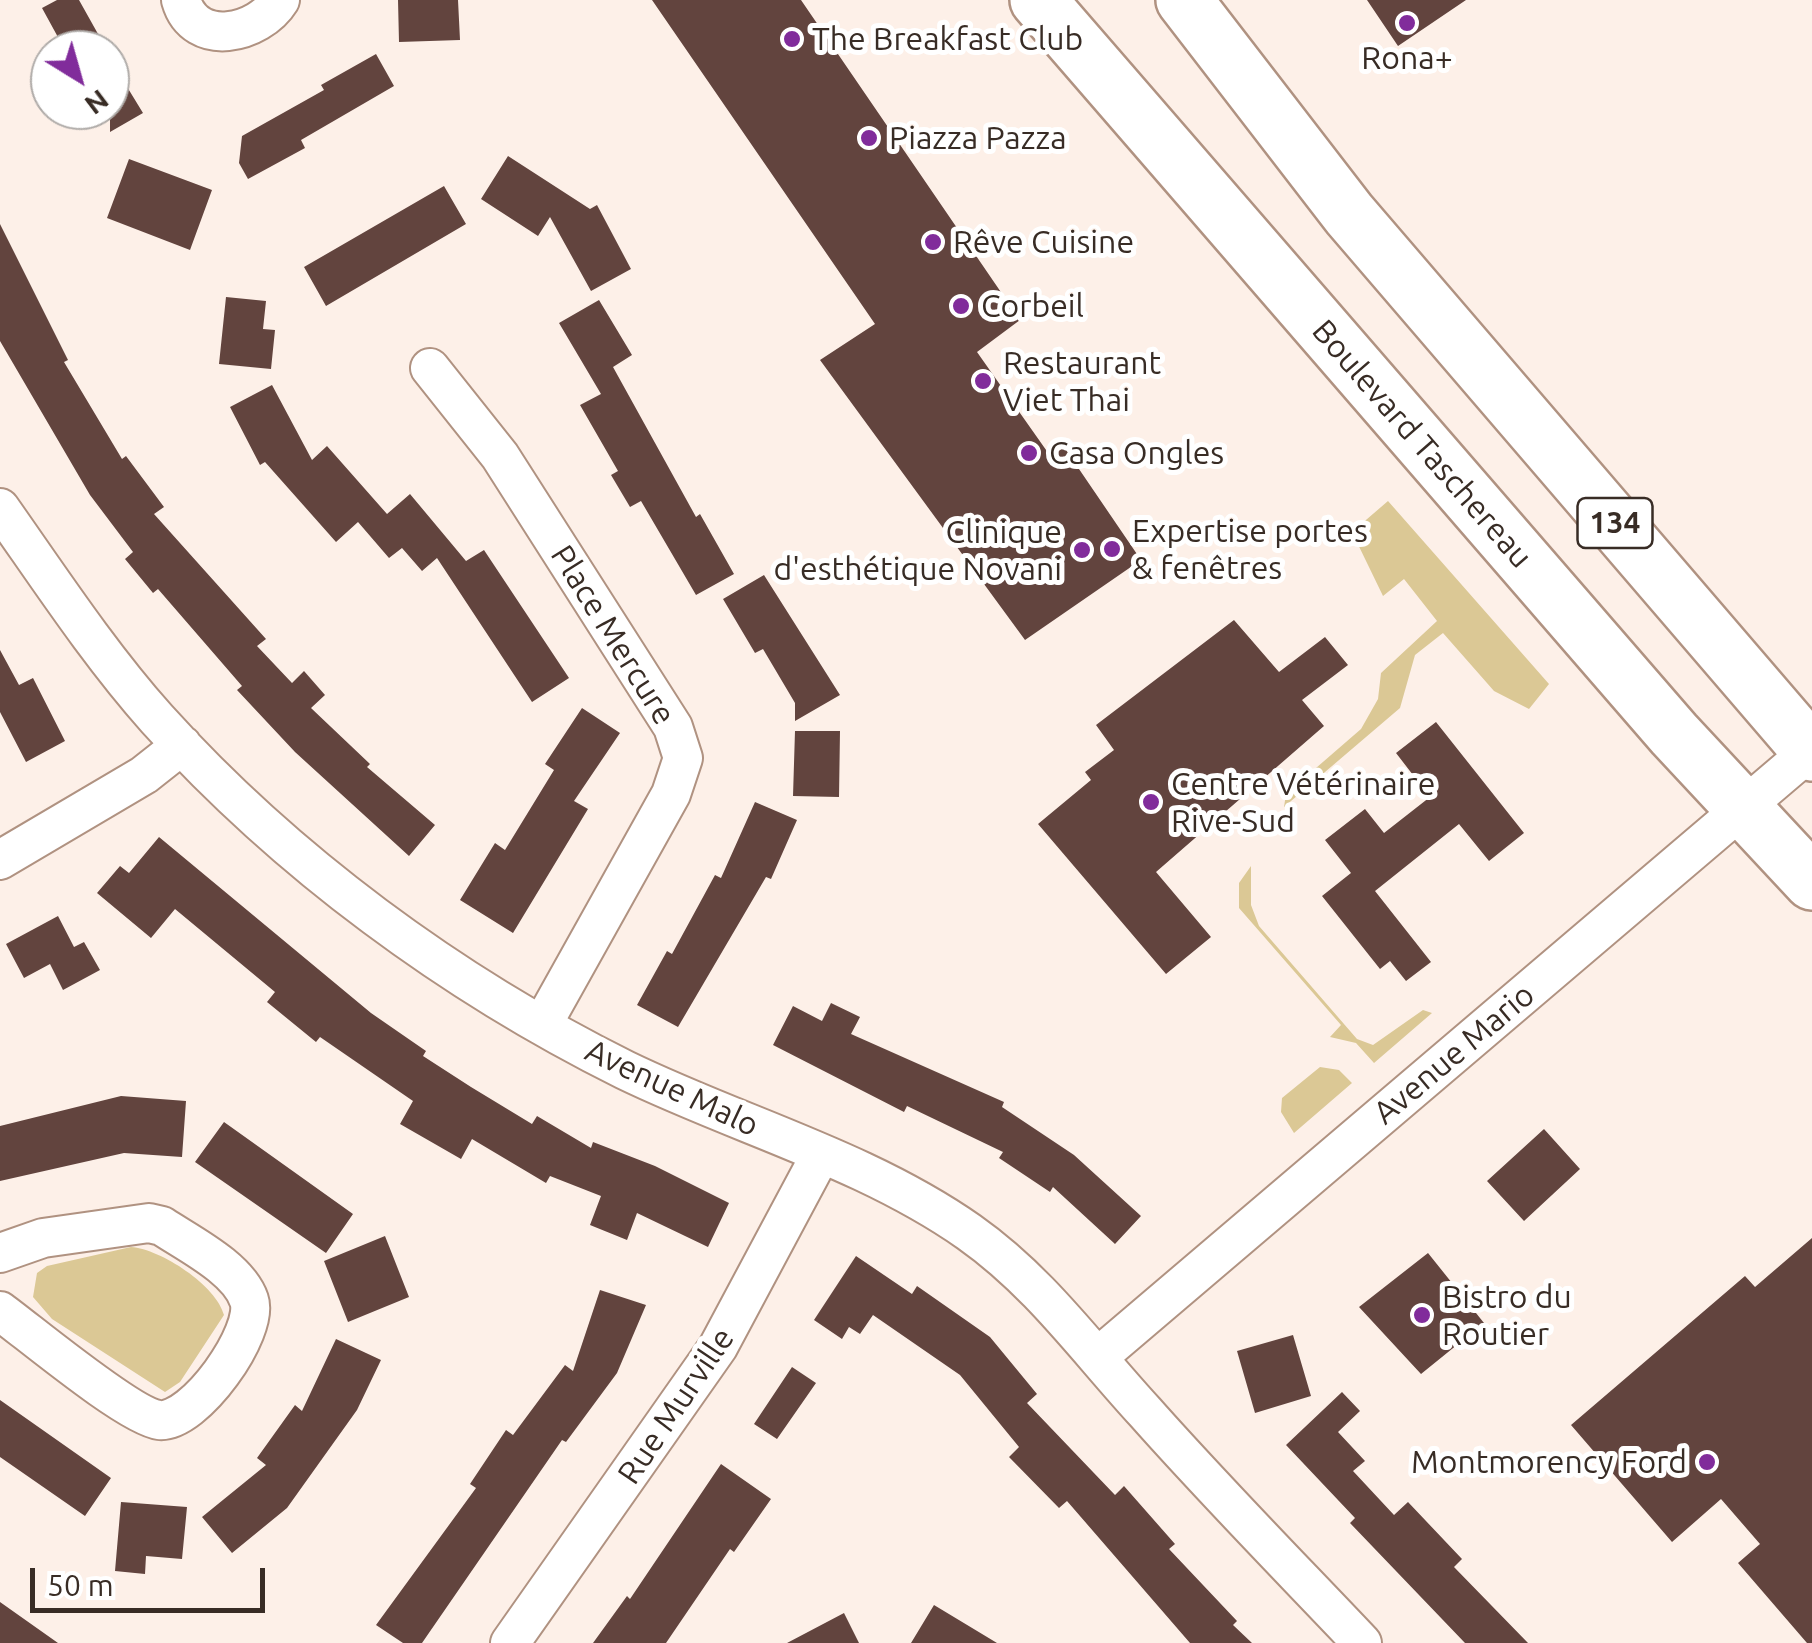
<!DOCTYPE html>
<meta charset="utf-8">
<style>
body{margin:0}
#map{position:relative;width:1812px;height:1643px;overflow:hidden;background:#fdf0e8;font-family:Ubuntu,sans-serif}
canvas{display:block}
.north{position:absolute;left:30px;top:30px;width:100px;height:100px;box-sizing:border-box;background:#fff;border:2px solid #afaba8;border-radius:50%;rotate:143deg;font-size:28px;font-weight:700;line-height:40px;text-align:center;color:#382c25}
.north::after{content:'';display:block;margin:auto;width:35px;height:45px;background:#812c9b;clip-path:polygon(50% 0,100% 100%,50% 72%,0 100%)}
.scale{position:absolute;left:30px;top:1568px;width:235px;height:45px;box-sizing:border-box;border:5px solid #382c25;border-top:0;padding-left:12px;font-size:30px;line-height:35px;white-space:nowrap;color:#382c25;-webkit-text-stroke:8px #fff;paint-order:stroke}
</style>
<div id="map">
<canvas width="1812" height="1643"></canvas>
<div class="north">N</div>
<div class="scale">50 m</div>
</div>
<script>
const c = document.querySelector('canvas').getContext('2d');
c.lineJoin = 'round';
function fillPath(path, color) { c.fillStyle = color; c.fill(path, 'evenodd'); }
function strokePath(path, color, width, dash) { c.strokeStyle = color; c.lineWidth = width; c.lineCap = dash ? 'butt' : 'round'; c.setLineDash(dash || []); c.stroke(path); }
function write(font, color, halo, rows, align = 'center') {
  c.font = font + ' Ubuntu,sans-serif'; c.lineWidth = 10; c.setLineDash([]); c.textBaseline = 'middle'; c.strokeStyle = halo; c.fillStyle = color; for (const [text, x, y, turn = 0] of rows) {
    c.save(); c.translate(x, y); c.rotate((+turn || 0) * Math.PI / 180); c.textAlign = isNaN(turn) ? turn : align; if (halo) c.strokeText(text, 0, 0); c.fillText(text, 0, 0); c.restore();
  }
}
const green = new Path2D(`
 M1388,501L1549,684L1529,709L1494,691L1443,633L1415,655L1400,708L1284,807L1286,794L1361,729L1378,699L1381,673L1437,621L1404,579L1383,596L1352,532Z
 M1251,866V905L1259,926L1357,1039L1373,1045L1423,1010L1432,1013L1374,1063L1356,1043L1330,1037L1341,1025L1239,908V883Z
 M1320,1067L1339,1070L1352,1083L1294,1133L1281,1112L1282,1098Z
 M131,1247C161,1249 217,1286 224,1315L180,1382L165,1392L52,1319L33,1297L37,1273L47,1266Z`);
const building = new Path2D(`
 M57,0H79L107,50H65L42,8Z
 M398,0H458L460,40L399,42Z
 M652,0H801L1020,320L977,352L1051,457L1064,447L1141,560L1025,640L820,360L875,324Z
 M1367,0H1466L1398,46Z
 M376,54L394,86L301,140L305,148L248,179L239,163L242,136L324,90L321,85Z
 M110,59L143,113L110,132Z
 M508,156L590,209L597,205L631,269L591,291L550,217L538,236L481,199Z
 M129,159L212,190L190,250L107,218Z
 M444,186L466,224L326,306L304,267Z
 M0,224L68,360L64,362L122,459L126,456L164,507L154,514L266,639L257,646L292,683L304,671L325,695L311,708L370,764L367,767L435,825L409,856L295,752L237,690L242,686L158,589L153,593L125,559L133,552L90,495L0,341Z
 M226,297L266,301L263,329L275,330L271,369L219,364Z
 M599,300L632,355L613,367L696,517L700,514L734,574L696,595L641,501L630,507L611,475L618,471L580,405L601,394L559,323Z
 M272,385L312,460L327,446L387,514L410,494L466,561L484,550L569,678L532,702L437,558L422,571L402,548L389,558L358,522L336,542L265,462L260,465L230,407Z
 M764,575L840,695L795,721V703L763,649L755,653L723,599Z
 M1234,620L1279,672L1325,637L1348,665L1302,700L1324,726L1156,872L1211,937L1166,974L1038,824L1091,780L1085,772L1114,750L1096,725Z
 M0,650L19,685L33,678L65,741L26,762L0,712Z
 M582,708L620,733L574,801L588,809L513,933L460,900L495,843L505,850L554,770L545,764Z
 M1436,722L1524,833L1489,861L1459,824L1375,891L1431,962L1406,981L1390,961L1380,969L1322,896L1351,873L1325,840L1365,809L1384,833L1430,797L1396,753Z
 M795,731H840L839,797L793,796Z
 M755,802L797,820L771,879L766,877L678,1027L637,1005L667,951L672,954L715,875L721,878Z
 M159,837L371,1013L426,1051L423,1056L471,1087L532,1124L537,1116L591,1148L593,1142L655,1166L729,1203L708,1247L637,1213L627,1240L590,1225L601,1196L550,1176L546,1183L472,1139L461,1159L400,1124L413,1101L320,1037L316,1042L267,1002L275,992L175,909L151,938L97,893L120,866L129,873Z
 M58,916L74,947L84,942L100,970L63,990L50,964L24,978L6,944Z
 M831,1003L860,1017L851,1034L1004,1102L1002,1107L1074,1155L1141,1216L1115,1244L1053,1187L1050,1192L999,1158L1003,1152L907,1106L904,1112L773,1045L793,1006L822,1021Z
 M121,1096L186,1101L182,1157L124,1153L0,1181V1126Z
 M224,1122L353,1214L326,1253L195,1162Z
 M1544,1129L1580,1169L1524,1221L1487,1181Z
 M385,1236L409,1297L348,1322L324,1261Z
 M1812,1238V1643H1807L1738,1563L1760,1544L1721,1499L1672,1542L1571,1425L1745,1276L1755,1287Z
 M1428,1253L1484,1323L1421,1374L1359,1307Z
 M856,1256L912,1294L917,1286L990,1337L1037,1394L1027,1403L1115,1495L1124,1486L1175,1544L1169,1549L1237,1621L1233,1625L1252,1643H1190L1067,1501L1059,1508L1009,1457L1019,1447L960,1375L873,1315L860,1334L849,1327L842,1339L814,1320Z
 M600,1290L646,1305L617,1373L566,1442L562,1440L422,1643H403L376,1625L476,1488L470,1484L506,1430L513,1435L565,1365L573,1371Z
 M1293,1335L1311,1396L1255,1413L1237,1351Z
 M336,1339L381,1360L357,1410L287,1508L232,1553L202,1517L266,1465L257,1458L295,1405L302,1411Z
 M792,1367L816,1383L777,1439L754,1424Z
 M1342,1392L1360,1411L1338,1432L1365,1461L1353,1471L1394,1515L1408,1502L1462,1559L1454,1567L1528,1643H1465L1350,1523L1355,1518L1286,1445Z
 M0,1400L111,1478L85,1516L0,1457Z
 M721,1464L771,1499L734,1552L730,1549L666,1643H593L627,1596L630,1599Z
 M121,1502L187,1507L182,1559L146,1556L145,1574L115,1571Z
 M0,1602L58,1643H0Z
 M934,1605L997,1643H911Z
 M844,1613L859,1643H787Z`);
const minor = new Path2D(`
 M181,0C195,49 259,34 280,0
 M430,368L500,456L673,727L683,758L671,794L542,1025
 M0,508C50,579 99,654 157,719C287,863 452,984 625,1070C738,1125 865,1159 969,1232C1040,1282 1087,1349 1145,1412C1215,1491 1289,1566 1362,1643
 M0,860L144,775L182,745
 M0,1253L43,1238L149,1223L162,1226C189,1244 238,1268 249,1300C260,1331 194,1424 159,1420C129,1416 30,1333 0,1311
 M1098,1357L1810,751
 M510,1643L718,1347L820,1156`);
const primary = new Path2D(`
 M1038,0L1674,734L1812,882
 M1184,0L1349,214L1812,753`);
const markers = [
 [1407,23,10,"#812c9b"],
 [792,39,10,"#812c9b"],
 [869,138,10,"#812c9b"],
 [933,242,10,"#812c9b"],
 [961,306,10,"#812c9b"],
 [983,381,10,"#812c9b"],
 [1029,453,10,"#812c9b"],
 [1112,549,10,"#812c9b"],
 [1082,550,10,"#812c9b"],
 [1151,802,10,"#812c9b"],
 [1422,1315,10,"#812c9b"],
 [1707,1462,10,"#812c9b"]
];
const shields = [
 [1615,523,75]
];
const shieldNames = [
 ["134",1615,523]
];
const poiNames = [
 ["The Breakfast Club",812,39],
 ["Rona+",1407,58,"center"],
 ["Piazza Pazza",889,138],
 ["Rêve Cuisine",953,242],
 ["Corbeil",981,306],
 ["Restaurant",1003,363],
 ["Viet Thai",1003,400],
 ["Casa Ongles",1049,453],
 ["Expertise portes",1132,531],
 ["& fenêtres",1132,568],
 ["Clinique",1062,532,"right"],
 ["d'esthétique Novani",1062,569,"right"],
 ["Centre Vétérinaire",1171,784],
 ["Rive-Sud",1171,821],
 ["Bistro du",1442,1297],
 ["Routier",1442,1334],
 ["Montmorency Ford",1687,1462,"right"]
];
const streetNames = [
 ["Boulevard Taschereau",1422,444,49],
 ["Place Mercure",613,635,58],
 ["Avenue Mario",1454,1054,-40],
 ["Avenue Malo",672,1088,25],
 ["Rue Murville",676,1406,-56]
];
fillPath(green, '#dbc895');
fillPath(building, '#62443e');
strokePath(minor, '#b09281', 42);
strokePath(primary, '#b09281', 60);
strokePath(minor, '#fff', 38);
strokePath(primary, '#fff', 55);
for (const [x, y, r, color] of markers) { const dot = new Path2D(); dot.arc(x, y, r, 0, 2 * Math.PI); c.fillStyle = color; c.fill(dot); strokePath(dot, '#fff', 4); }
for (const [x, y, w] of shields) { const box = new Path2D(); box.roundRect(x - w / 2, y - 25, w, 50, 8); c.fillStyle = '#fff'; c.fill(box); strokePath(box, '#382c25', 2.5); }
write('bold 30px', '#382c25', null, shieldNames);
write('32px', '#382c25', '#fff', poiNames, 'left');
write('32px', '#382c25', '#fff', streetNames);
</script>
